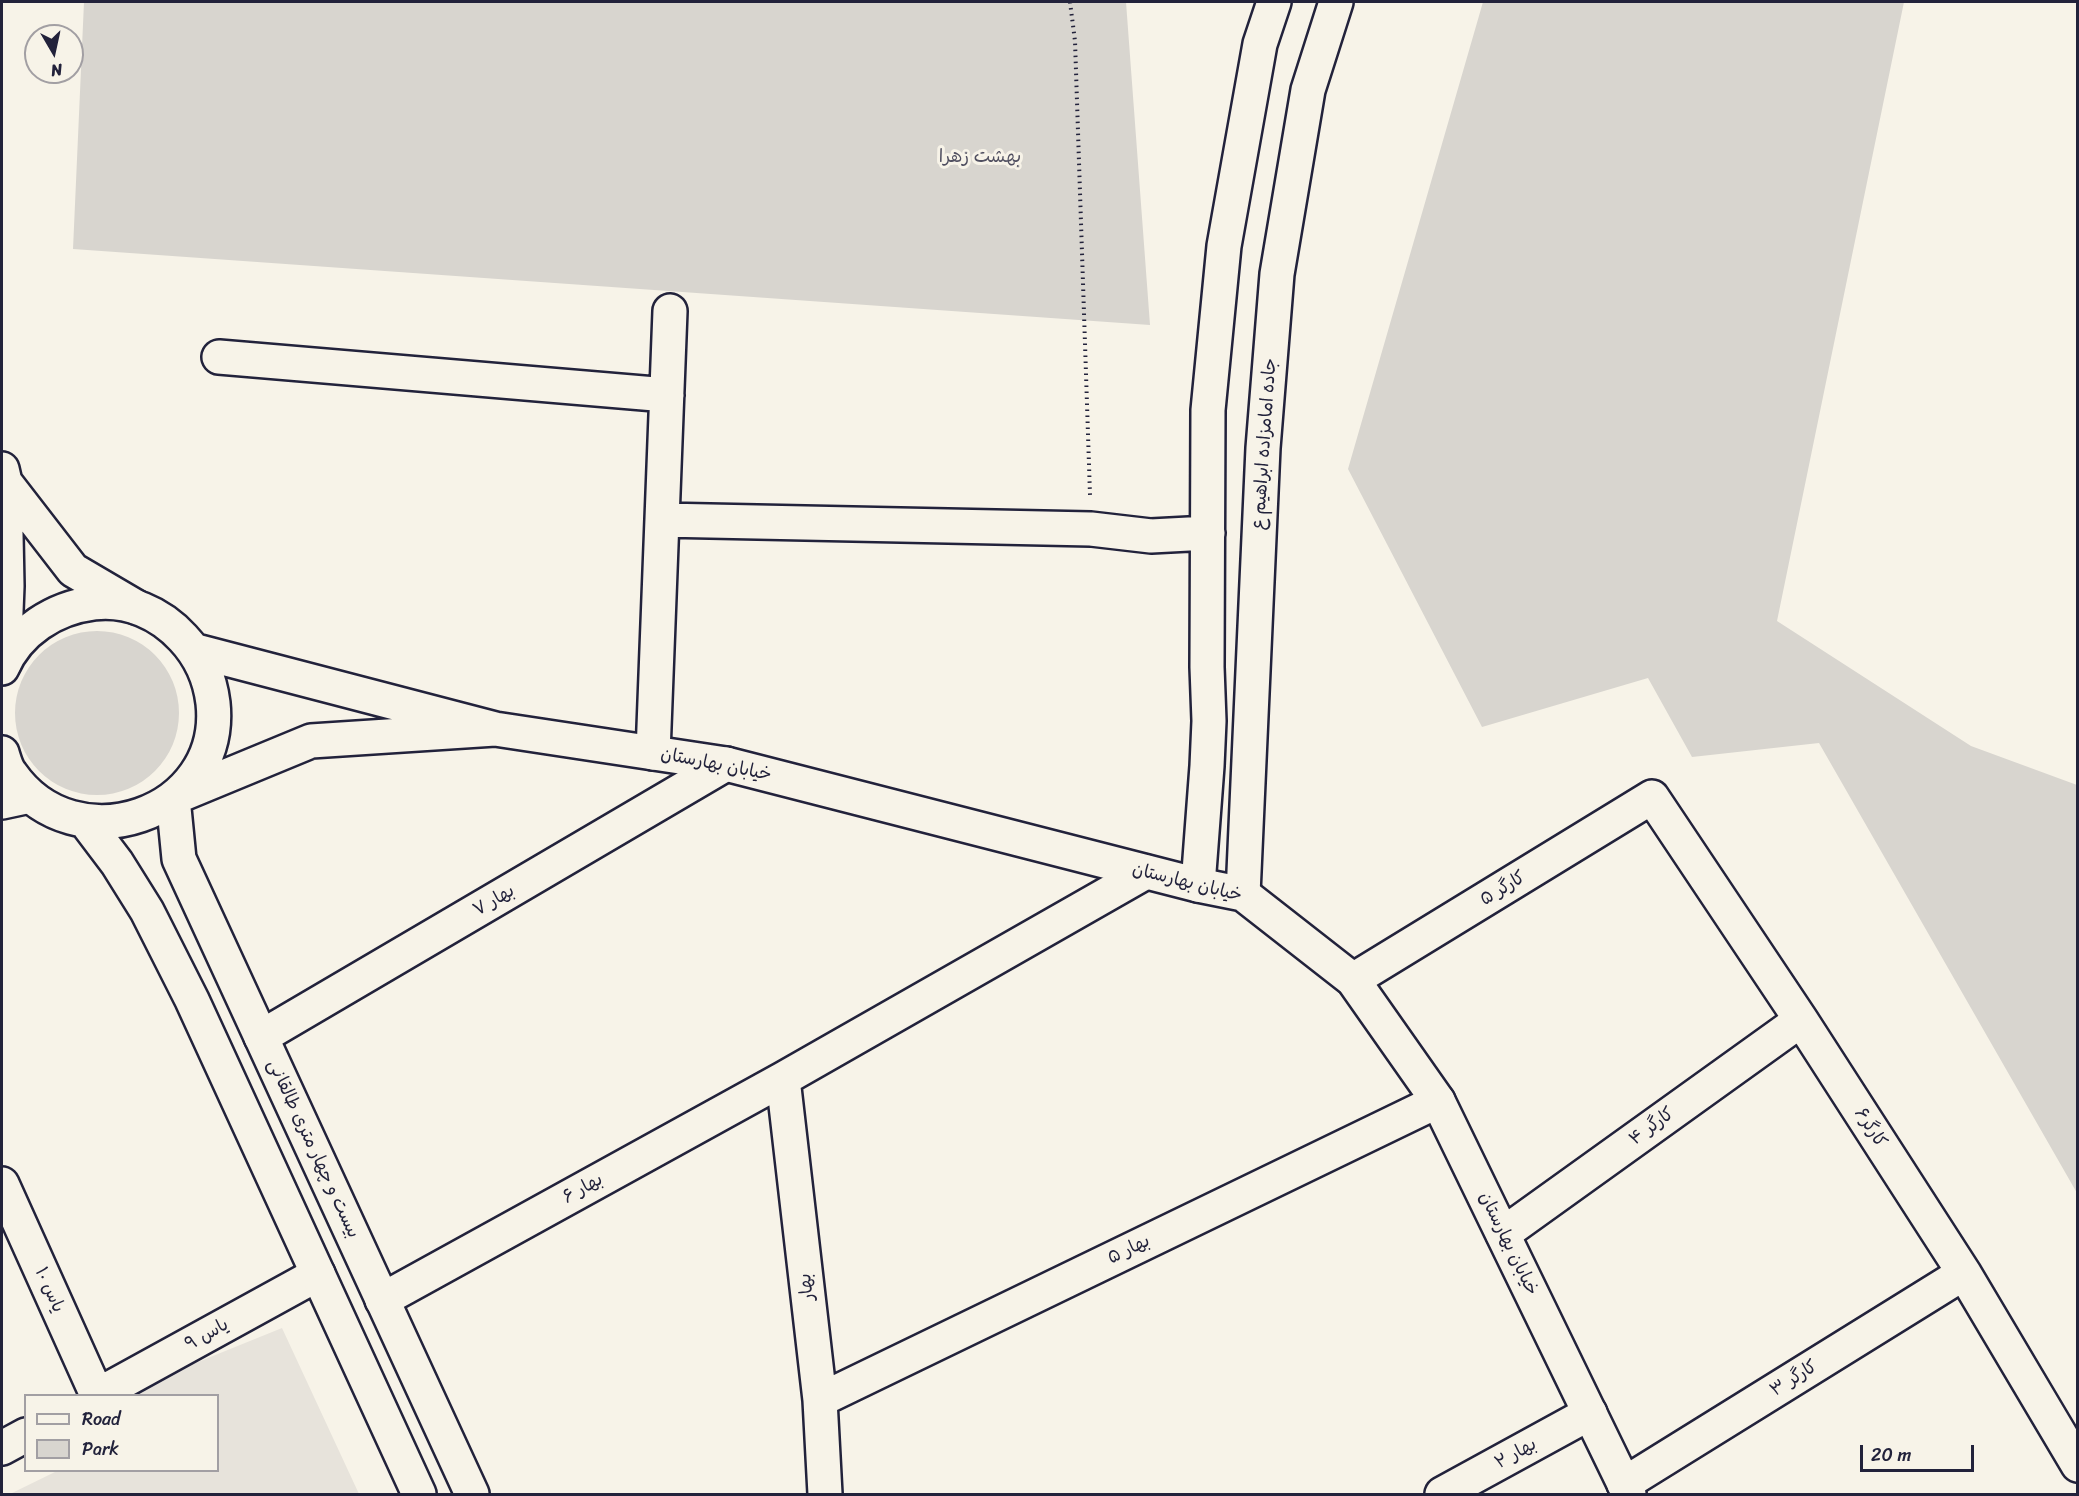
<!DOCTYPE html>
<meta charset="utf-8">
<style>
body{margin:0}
#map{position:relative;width:2079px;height:1496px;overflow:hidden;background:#f7f3e8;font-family:Sriracha,sans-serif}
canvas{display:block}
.frame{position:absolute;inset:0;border:3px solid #22223b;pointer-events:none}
.legend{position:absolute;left:24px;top:1394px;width:195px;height:78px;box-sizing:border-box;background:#f7f3e8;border:2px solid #a29fa3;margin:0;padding:8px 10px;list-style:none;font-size:18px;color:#22223b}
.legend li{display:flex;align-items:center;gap:12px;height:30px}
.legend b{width:30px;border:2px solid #a29fa3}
.north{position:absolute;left:24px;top:24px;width:60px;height:60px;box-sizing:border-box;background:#f7f3e8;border:2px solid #a29fa3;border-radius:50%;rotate:171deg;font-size:16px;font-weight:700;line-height:24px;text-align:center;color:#22223b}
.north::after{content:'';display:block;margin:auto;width:21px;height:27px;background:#22223b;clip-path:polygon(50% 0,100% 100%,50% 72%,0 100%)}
.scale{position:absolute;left:1860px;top:1445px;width:114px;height:27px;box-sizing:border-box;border:3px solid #22223b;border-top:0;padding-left:8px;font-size:18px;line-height:21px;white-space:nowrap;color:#22223b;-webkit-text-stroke:4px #f7f3e8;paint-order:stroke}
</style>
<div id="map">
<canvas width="2079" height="1496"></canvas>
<div class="frame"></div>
<ul class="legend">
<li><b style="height:8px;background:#f7f3e8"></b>Road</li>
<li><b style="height:16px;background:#d8d5cf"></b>Park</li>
</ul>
<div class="north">N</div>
<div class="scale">20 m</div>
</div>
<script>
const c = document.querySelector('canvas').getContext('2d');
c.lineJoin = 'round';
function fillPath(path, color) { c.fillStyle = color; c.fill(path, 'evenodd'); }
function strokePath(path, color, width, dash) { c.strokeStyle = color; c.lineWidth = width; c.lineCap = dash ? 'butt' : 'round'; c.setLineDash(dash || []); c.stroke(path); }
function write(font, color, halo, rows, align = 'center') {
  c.font = font + ' Sriracha,"Playpen Sans Arabic",sans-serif'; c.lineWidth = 6; c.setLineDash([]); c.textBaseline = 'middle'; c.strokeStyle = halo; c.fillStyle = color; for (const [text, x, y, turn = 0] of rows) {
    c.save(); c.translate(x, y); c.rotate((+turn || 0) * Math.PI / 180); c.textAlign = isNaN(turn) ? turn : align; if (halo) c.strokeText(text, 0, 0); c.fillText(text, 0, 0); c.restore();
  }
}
const built = new Path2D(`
 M282,1328L359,1494H10L57,1471L218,1470V1396L132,1395L129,1390Z`);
const green = new Path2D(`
 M84,2H1126L1150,325L73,249Z
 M1483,2H1904L1777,621L1971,746L2077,785V1193L1819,743L1692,757L1648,678L1482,727L1348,469Z
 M15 713a82 82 0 1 1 164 0a82 82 0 1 1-164 0Z`);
const path = new Path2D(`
 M1070,2L1075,41L1090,495`);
const minor = new Path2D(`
 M219,357L667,395
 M2,469L5,482L7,586L4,663
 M5,482L73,570L136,607
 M662,520L1091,529L1151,536L1208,533
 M653,753L670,311
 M2,802L30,796
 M1198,885L1207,766L1209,721L1207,667L1208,410L1224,246L1260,44L1274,2
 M1243,894L1263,448L1277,274L1308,90L1336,2
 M1353,980L1652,797L1801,1020L1964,1273L2078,1465
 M261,1037L726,764
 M783,1079L820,1400L825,1494
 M2,1184L97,1395
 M1503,1234L1801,1020
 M382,1300L783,1079L1146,872
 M96,1396L318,1274
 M820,1400L1438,1101
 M2,1448L26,1435
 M1624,1484L1964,1273
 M1442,1494L1590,1413`);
const major = new Path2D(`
 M196,651L495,729L311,741L173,798L179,859L472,1494
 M2,668C18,631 54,608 94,603C128,599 160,613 183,638C200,656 210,678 213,703C225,815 75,866 11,774C6,768 4,759 2,753
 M495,729L726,764L1198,885L1243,894L1353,980L1438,1101L1629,1494
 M86,822L117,863L147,911L192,1000L419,1494`);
const parkNames = [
 ["بهشت زهرا",980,157]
];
const streetNames = [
 ["جاده امامزاده ابراهیم ع",1265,444,-86],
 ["خیابان بهارستان",716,765,11],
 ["خیابان بهارستان",1187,883,14],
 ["کارگر ۵",1503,889,-31],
 ["بهار ۷",494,901,-30],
 ["کارگر ۴",1652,1127,-36],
 ["کارگر۶",1870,1128,57],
 ["بیست و چهار متری طالقانی",313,1149,65],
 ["بهار ۶",583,1189,-29],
 ["خیابان بهارستان",1508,1244,64],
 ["بهار ۵",1129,1250,-26],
 ["بهار",807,1287,-97],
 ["یاس ۱۰",49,1290,66],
 ["یاس ۹",207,1335,-29],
 ["کارگر ۳",1794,1379,-32],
 ["بهار ۲",1516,1454,-29]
];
fillPath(built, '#e7e3db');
fillPath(green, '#d8d5cf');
strokePath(minor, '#22223b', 38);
strokePath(major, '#22223b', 38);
strokePath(path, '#22223b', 4, [1.5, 4.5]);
strokePath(minor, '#f7f3e8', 33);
strokePath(major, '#f7f3e8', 33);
write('18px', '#504f60', '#f7f3e8', parkNames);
write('18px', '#22223b', '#f7f3e8', streetNames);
</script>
